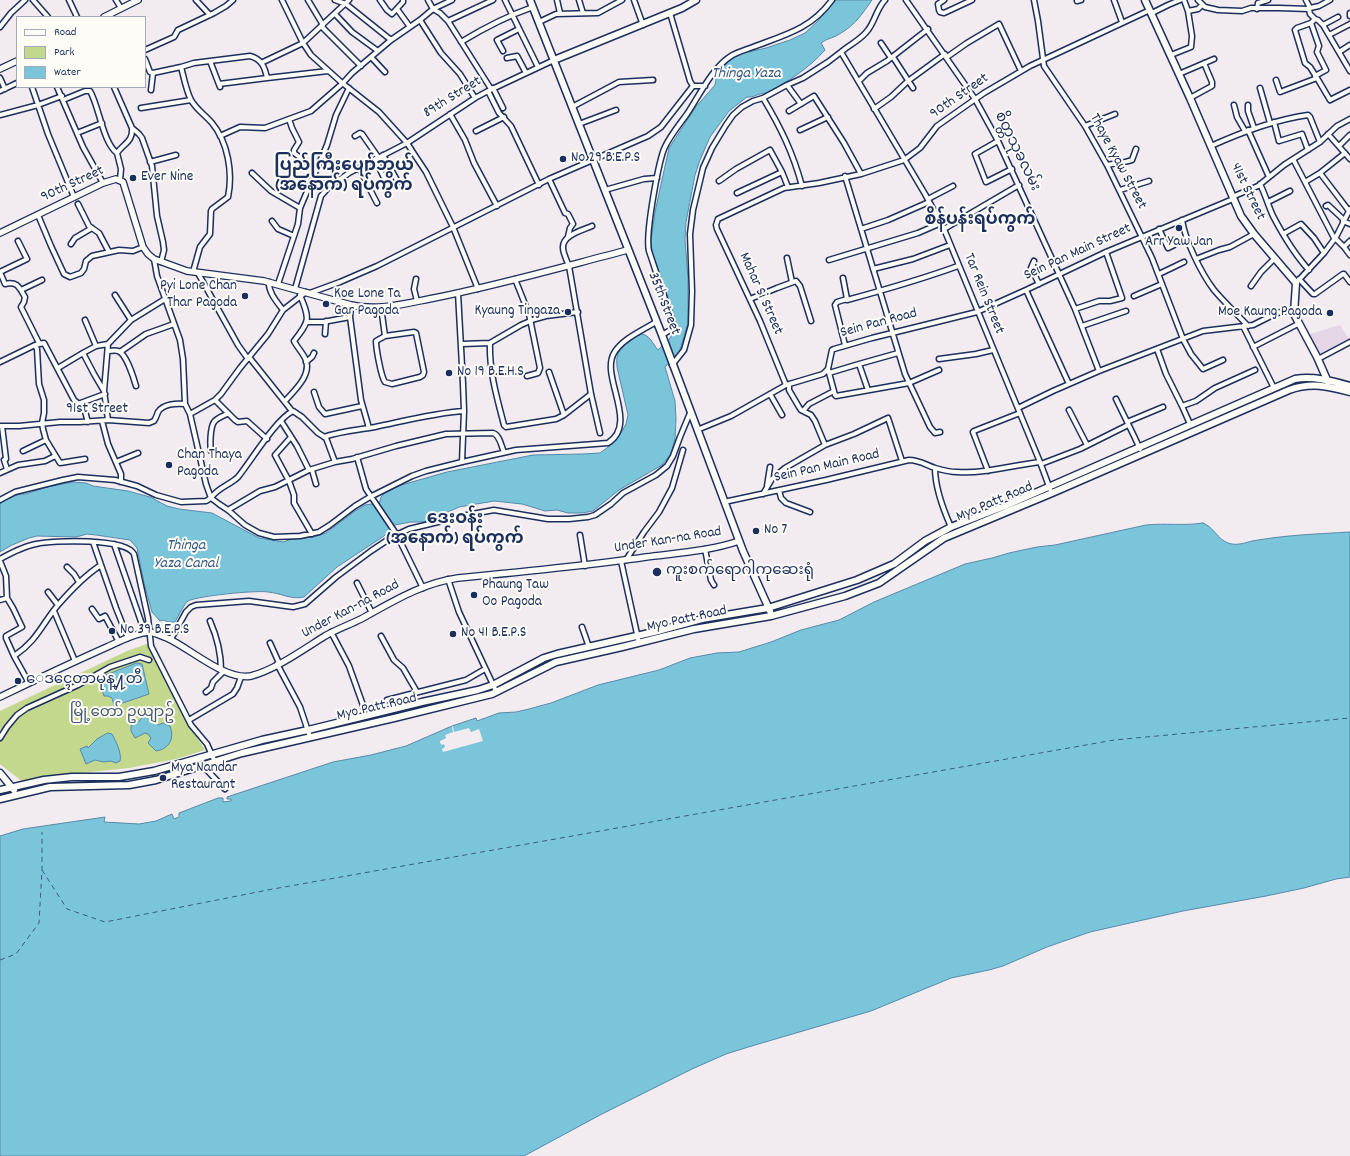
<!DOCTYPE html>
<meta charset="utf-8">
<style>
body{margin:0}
#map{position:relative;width:1350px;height:1156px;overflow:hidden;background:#f2ebef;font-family:Dekko,sans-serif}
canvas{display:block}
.legend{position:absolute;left:16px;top:16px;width:130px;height:72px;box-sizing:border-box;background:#fdfcf7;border:1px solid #a3aaba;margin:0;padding:5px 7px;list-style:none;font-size:12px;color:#1b2f5e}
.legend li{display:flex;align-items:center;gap:8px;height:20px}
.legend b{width:20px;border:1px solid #a3aaba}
</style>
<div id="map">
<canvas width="1350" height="1156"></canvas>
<ul class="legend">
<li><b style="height:5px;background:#fdfcf7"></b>Road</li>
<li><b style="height:11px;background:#c3d78d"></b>Park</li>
<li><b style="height:11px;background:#7bc5db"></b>Water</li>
</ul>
</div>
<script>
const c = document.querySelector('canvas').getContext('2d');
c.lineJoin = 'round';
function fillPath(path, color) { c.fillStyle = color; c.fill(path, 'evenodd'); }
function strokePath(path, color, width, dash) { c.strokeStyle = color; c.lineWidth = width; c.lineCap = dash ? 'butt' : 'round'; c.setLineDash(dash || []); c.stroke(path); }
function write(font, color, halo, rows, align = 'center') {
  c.font = font + ' Dekko,"Noto Sans Myanmar",sans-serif'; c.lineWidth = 4; c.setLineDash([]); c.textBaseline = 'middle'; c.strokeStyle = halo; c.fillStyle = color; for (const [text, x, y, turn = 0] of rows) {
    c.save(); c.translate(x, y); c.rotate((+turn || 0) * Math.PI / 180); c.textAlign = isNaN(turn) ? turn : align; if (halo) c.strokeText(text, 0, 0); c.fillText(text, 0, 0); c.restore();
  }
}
const built = new Path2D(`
 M1340,325L1350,341L1321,360L1307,335Z`);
const green = new Path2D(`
 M147,644L193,731L205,750L176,759L129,768L70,774L24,783L0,764V711L127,651Z`);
const water = new Path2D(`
 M836,0H872C863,13 855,25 841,33C835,38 827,38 821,43L825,50C809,68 788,82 766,93C759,93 753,98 747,97L729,111L710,137L700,160L695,175L686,222L685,239L688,279V323L679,353H678L665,367L675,401L676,419L675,439L671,454L662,465L619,490L593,511L582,513H568L557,510L545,511L522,504L494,501L459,507L435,518L423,522H411L395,525L384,536L337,567L304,597C291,600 281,593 268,592C256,590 197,596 188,601C184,604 178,617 175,622H167L164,620L160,621L152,612L144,583L137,548L130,540L96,535L87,534L76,537L37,536L29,538L12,545L0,552V502L20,494H26L47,487L73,482L86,483L93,486L128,491L150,497L167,506L179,509L212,513L259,538L283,542L292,539L314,537L326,533L355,511L365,505L371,504L376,506L379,505L381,497L385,493L398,486L447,472L533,455L583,454L600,453L607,448L621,433L626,424L628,415L617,367C617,363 616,358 618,354C622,346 633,338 641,334C649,334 653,344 658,350C661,346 668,342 670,338C675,331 675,321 673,312L652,252L651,241L655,212L669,148L695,108L715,85L716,79L727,62L739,54L766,48L790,40L805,33L817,22Z
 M1203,523C1214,527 1217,539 1228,543C1236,546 1245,543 1252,541C1286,535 1316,534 1350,532V877L1336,879L1304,888L1266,896L1183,911L1090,932L1047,947L1003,966L989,970L951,978L871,1011L755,1045L726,1054L692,1069L600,1115L524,1156H0V836L23,829L105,817L104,822L139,824L156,821L172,814L174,819L179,817V813L218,798H223V802L231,801V799H227V797L333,762L371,755L406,746L452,726L476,718L477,721L499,713L516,712L529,709L551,703L598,685L659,670L690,658L717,653L739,652L771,642L801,630L839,620L874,602L965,564L992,558L1009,553L1037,547L1055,545L1146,525C1165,523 1184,526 1203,523Z
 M137,663L142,664L149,694L114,706L112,698L108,696H104L100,682L104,676Z
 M144,716L149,717L151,721L158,725L163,723L170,726C175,739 169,749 156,751L148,743L151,738L148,734L145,733L135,738L131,731V724L138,722Z
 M108,733L112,734C116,742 122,753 120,761L116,763L111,761L104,762L95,760L86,764L80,749L87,746L88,748L97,739Z`);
const pier = new Path2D(`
 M453,726L454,732L469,728L471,732L479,729L483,741L443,752L442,749L445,747L444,744L442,745L440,743V741L446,738L445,735L453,732L452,727Z`);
const ferry = new Path2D(`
 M42,870L67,909L105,922L273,889L1114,740L1350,718
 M0,960L16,954L39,923L42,870V832`);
const minor = new Path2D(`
 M33,0L48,17
 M69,0L77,17
 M116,0L121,8
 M196,0L210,15
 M282,0L303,43L311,55L341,82L379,112L407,143L416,157L426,172L453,227L478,289
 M308,0L323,25L322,27L361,66
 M335,0L346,4L391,40
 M380,0L387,10L392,14L403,2V0
 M428,0L433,9L440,13L448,21L491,89
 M505,0L538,67
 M557,0L560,13
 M579,0L583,13
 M634,0L643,25
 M885,0C877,8 875,21 868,30C861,40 850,44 841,52L925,194L944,229L1040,462L1050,489
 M906,0L975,99L998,141L1075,309L1099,371
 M944,0L938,4L939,10L940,12L944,13L972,0
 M1034,0L1038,21L1044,66L1085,126L1107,165L1152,258L1183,339L1191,354L1203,369L1223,360
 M1114,0L1122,22
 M1184,0L1188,11
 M1198,0L1205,7L1218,10L1242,11L1251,8H1279L1309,9
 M1306,0L1310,8L1309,9L1310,14L1315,19L1318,20L1323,25L1350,71
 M1077,1L1081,0
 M1310,8L1319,6L1330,0
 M397,9L410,27
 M1257,9L1258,3L1268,0
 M670,13L690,81L693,86
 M1152,13L1168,5L1180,0
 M1350,13V16
 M335,14L352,32L378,51
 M1315,19L1311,23L1297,28L1295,30L1305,63L1310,67L1317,78
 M420,20L441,53L460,74L475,98
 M448,21L493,0
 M539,22L556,14L598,13L622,0
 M1311,23L1319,46L1317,52L1326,70L1315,76
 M1323,25L1338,17
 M0,27L11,13L25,0
 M1329,35L1350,24
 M461,42C484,28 507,16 533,7
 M881,43L891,58
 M145,50L174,37L178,30L214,13L226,6L233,0
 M503,51L497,40L519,29
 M1339,52L1350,45
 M1171,55L1191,47L1192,36L1188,11L1198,9L1202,5
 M371,57L385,72
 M893,57L913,88
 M947,57L967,43L999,24L1021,71
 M507,58L517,56L526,73
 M145,59L150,72L153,73L181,67L194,63L250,56C262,59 265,68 267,78L328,71
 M210,61L220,87
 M261,63L303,43L349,0
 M181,67C184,78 186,90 191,100C196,109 205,115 212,123C228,142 233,173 228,197L212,209L211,211L210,234L200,247L193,272
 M1179,74L1214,59
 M0,78L5,89
 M1276,80L1280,92L1317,78L1330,100L1350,90
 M859,81L867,73L887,61L928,29
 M219,84L267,78
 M787,85L801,104
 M693,86H705
 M32,87L48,134L74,197
 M57,87L83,147L103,183
 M114,87L132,128C133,142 124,143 117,153L121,169L120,180
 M493,88L503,108
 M1260,88L1270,123
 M151,90L153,73
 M0,91L17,83
 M488,91L499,113L511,126L539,185
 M763,98C781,128 793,153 802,186
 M1190,98L1212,86V82L1204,63
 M63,100L85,91H90C99,106 103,143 117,153
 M1234,105L1237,117L1245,131
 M1248,105V111L1254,128
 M572,107L619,82L653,80
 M141,108L191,100
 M874,109L891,97L908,81L945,54
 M789,111L814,96L844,143L861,174
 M450,114L465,140L474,163L497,206
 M0,115L38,105L62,96
 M289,119L292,128L299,142L294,150V153L316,169
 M1274,122L1279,141L1302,134L1308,150
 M579,124L616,110
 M1085,126L1115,114
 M132,128L139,134L142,138L152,166L157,216L163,242L164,250L161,262
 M800,130L828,117
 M1248,130L1269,177
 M476,131L504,117
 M77,133L102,123
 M1328,134L1350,159
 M220,136L240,127L265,128L311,111L343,83L352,73L391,40L420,20L433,9L452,0
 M355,136L360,133L362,134L378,157
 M998,141L975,154L986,182L1012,169
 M1211,146C1242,132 1273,120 1308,115L1310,117L1320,142
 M1339,146L1350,135
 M1345,153L1320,173L1349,211
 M383,155L398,182
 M375,159L385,180
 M1293,159L1334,238
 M150,162L176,155
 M1107,165C1116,163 1124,163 1132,160L1136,149
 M359,168L377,203
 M252,173L271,191L300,208
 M314,175L328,188
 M845,176L905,374L930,427L935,433L940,432
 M549,179L565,213L568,214L573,224L570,228L568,237
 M719,181L736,169L770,150L782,172L788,187
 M1305,182L1320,173
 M1260,184C1265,194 1268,205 1273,216C1283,235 1294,254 1309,270
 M605,190L644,179L657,178
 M1120,190L1149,181
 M737,193L782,172
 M1232,197L1258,186L1284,165L1320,142L1337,126L1350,119
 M928,199L953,186
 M1268,202L1290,191
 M78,204L89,226L99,233L109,252
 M1326,206L1328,205L1344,220
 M38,215L51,246L64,274L70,277L81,273L84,269L86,261L92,256L119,250L133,251L143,247
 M1182,220C1185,240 1201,273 1214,290C1224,302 1237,314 1248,326
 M272,221L278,229L294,236
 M1343,221L1350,224
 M592,226C583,230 562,235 563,248C563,253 567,261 569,266L591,394L600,433
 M861,229L888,220L929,202
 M944,229L1019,185
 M1159,229L1168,248L1174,245
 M1283,234L1301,224L1314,238L1324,253
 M1335,238L1344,247L1350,255
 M18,241L27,259L0,272L5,284C17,281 19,287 25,297L24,302L21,307L39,343
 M71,244L75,238L92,228
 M1344,247L1350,241
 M787,258L792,282
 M154,259L157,276L180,340L183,359L185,404L190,414L206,484L211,498C217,488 230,485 238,477C251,461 276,419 293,411L302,417L318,433L326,438L335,462
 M1196,259L1219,250L1230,247L1254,234
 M829,260L918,233L941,223
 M1034,261L1031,268L1039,284
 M873,269L913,259L950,245
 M198,273L238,345L248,359
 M1159,274L1184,262
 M843,278L847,299L837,302L835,305L845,345
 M416,279L414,289L417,301
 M515,279L529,314L540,368L538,373L527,376
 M1299,279L1313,294H1315L1343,274H1344L1350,282
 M269,282C268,292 277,302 283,310
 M1296,283L1324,253L1336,237L1350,209
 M278,284L298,224L300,208L327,145L336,115L349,88
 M1251,286L1261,272L1275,258
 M295,289L321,196L328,188L349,173L407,143L475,98L488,91L554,60
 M21,290L42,280
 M1026,290L1069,384
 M310,293L340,282L377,266L549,179L648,136L661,127L693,86
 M458,293L463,384L464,411L462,462
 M115,295L131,320
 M1134,296L1162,284
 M750,299L777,288L796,281L800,286L811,321
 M847,300C884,290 922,279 958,266
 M351,305L350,317L361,400L369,428
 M381,307L385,336
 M1075,309L1099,301H1110L1122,298L1106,252
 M85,320L96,346
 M308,322H323L350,317
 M1082,326L1126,311
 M1243,326L1274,388
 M414,332L416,333L424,372L423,375L420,377L392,384L385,382C381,377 376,348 376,341L385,336Z
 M325,334L326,321
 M662,335L672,329L673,323L649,251C645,235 658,165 664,149C669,137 679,125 687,114C699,96 712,68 731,56C737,52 745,50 753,47C785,35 811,29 832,0
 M490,343C489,371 497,398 504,425L506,427L556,419L564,415L549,372
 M462,344L490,343L521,325L535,319L546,316L578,312
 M35,345L37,349L39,384L44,400V413L42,423L43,429L46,440L60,463L85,459
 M1253,347L1298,324
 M1157,349L1166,374L1182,406
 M108,351C111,351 115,350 118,351C126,353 134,379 136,386
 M120,352L146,334L174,324
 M83,353L96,346L108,344
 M249,357L292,411
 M939,359L976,354L993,350
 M1318,359L1350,342
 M0,362L35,345L44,343L74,400L84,408L88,422
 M306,362L312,357L314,353
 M672,365L684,350L691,325L692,291L690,234L693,210L703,168L712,148L726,125L733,115L742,107L753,101L763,98L787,85L803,78L828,62L841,52
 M58,368L83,353L94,374L104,391
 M828,369L835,395L836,396L909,383L939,370
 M829,373L859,364
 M789,384V390L799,407L801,410L811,415L815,421L825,445L854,434L888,418L902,461
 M786,385L760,321L717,229L716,225L718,219L784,188L819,183L861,174L904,160L920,148L937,126L984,93L1030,66L1150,10
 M868,390L859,364L898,353
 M314,392L319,407L325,414L362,406
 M770,394L782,415
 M1116,399L1134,436L1140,449
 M215,400L235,420L238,422L247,421L267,439
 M285,401C295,390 313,374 305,358C302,352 297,347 294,341C310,321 310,319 300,295
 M78,404L105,394
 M1018,408L1053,391L1099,371L1203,331L1253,325L1277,313L1294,309
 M1069,410L1087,445
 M803,411L809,404L834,391
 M190,414L215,400L221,394L240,368L268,334L283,310L306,292
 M564,415L591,394
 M108,420L104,391L108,344L131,320L165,299
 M102,421L108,444L121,474V482
 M281,421L297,446L309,470
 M1127,422L1163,407
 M1190,424L1182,406L1196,401L1215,388L1255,370
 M0,426H19L60,422H80L108,420L149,423L154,421C156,418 157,415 158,412C163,404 176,403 185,404
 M2,426L6,459L4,460L7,469
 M697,430L731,416L786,385L823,374L828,369L832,350L834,349L872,338L977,312L1026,290L1106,252L1233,199
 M291,437L275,455L289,481L294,495V503L312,534
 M324,437C341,431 358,430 375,427C404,421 434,413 464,411
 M23,451L46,440
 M211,451C210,445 210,428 214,422C217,418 223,416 227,414
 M357,457L366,489L397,535L423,588
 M116,462L138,453
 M1041,464L1080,449L1128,425
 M935,468C935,487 943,509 951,527
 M312,470L316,484
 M988,471L973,432L974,431L1020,413
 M0,473L18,465L45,461L55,456
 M767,486L770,467
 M779,490L781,498L786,503L810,512
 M763,494L772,479L785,468L825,445
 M0,500L15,492L63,480L78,477L115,480L137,486L156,495L181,502L206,501L211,498L219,504L228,510L245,525L259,533L274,537L300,536L319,532L330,525L355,506L370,497L412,476L426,471L462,462L516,450L608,443C639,423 600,377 614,353C622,339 643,330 656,322
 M724,502L826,480L909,460C919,460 926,465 935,468C942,470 950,472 957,472C985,474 1013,465 1040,462
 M228,510L260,491L275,487L309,470L335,462L352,459L396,446L446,434L493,433C500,435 501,446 504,452
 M580,535L585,566
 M93,542L116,608L128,638
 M114,544L145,633
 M705,549L711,580L714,585
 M0,559C11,553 24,546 36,544C53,540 126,538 134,554L148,618L151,646L191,725L207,744L215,762
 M626,560L644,532L659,512L672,488L683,450
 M0,561L6,576L7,598
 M621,561L639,643
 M67,567L74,574L79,582
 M448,579L459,612L496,691
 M357,583L372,613
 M48,592L58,605
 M0,600L7,598L13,608L22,627L6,636V638L14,656
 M92,609L99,619L105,616L119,642
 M54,611L75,661
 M210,621C217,637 221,653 221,670
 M582,627L589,647
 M331,632L349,666L364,708
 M381,636L394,660L403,668L417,692
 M171,639L186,612L191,607L196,605L249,601L293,607L305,604L336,577L371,551L392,537L409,529L467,515L494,510L548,519H569L588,517L595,515L611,504L623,493L656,475L667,466L673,456L680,437L690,413
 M270,643L279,663
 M277,664L300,707L310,737
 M29,683L14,656C37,641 42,624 58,605C71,590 84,576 101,565
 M206,692L211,688L213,682L224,671
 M387,700L466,680L485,669
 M189,720L233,694L237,688L241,677
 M0,738L7,727L17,715L27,708L78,685L110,667L140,657L149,660
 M203,766L225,789`);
const tertiary = new Path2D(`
 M104,17L138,0
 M0,69L17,61
 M0,233L103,183L116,179L123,182L143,247L148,254L154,259L187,271L264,281L351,305C377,311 404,304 429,299C496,286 562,267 628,250
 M0,697C35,680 71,663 107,647C118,642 137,632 150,632C156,633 161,636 167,638C190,648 225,681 251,676C275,670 304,649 325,636C337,629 349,625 361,619C392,602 422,583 458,578C521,572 584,566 646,557C677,553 710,551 739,541`);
const secondary = new Path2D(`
 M530,0L662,335L743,551L770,611
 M1145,0L1190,98L1241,216L1254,234L1296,283L1294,314L1317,357L1328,382
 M554,60L682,8L696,0
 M0,773L14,790
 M0,790L44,780L72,777H119L154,771L262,740L308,730L422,702L478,690L493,685L544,658L557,654L654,632L702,619L768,608L857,580L894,564L925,541L951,527L1005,506L1295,379C1314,376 1332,381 1350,386
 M0,799L50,787L129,785L156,780L242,753L394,718L492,694L556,662L622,647L694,629L771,616L845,596L879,583L944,538L1052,493L1289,390C1311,382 1328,386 1350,392`);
const markers = [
 [563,159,4,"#1b2f5e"],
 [133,178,4,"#1b2f5e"],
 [1179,228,4,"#1b2f5e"],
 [245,296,4,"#1b2f5e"],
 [326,304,4,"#1b2f5e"],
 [568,312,4,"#1b2f5e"],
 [1330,313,4,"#1b2f5e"],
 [449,373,4,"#1b2f5e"],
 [169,465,4,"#1b2f5e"],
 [756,531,4,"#1b2f5e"],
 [657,572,5,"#1b2f5e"],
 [474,595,4,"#1b2f5e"],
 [112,631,4,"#1b2f5e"],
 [453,634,4,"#1b2f5e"],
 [18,681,4,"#1b2f5e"],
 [163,778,4,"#1b2f5e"]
];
const streetNames = [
 ["90th Street",960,97,-35],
 ["89th Street",453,98,-32],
 ["စိတ္တသုခလမ်း",1016,152,64],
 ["Thaye Kyaw Street",1117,162,62],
 ["90th Street",73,185,-25],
 ["41st Street",1247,192,64],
 ["Sein Pan Main Street",1078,253,-25],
 ["Mahar Si Street",760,294,66],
 ["Tar Rein Street",983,294,68],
 ["35th Street",663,304,69],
 ["Sein Pan Road",879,324,-15],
 ["91st Street",97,410],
 ["Sein Pan Main Road",827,467,-13],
 ["Myo Patt Road",995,503,-23],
 ["Under Kan-na Road",668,541,-9],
 ["Under Kan-na Road",351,610,-28],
 ["Myo Patt Road",687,620,-12],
 ["Myo Patt Road",377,708,-13]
];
const poiNames = [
 ["No 29 B.E.P.S",571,159],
 ["Ever Nine",141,178],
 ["Arr Yaw Jan",1179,243,"center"],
 ["Pyi Lone Chan",237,287,"right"],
 ["Thar Pagoda",237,304,"right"],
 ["Koe Lone Ta",334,295],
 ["Gar Pagoda",334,312],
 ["Kyaung Tingaza",560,312,"right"],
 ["Moe Kaung Pagoda",1322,313,"right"],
 ["No 19 B.E.H.S",457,373],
 ["Chan Thaya",177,456],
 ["Pagoda",177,473],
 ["No 7",764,531],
 ["ကူးစက်ရောဂါကုဆေးရုံ",666,572],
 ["Phaung Taw",482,586],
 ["Oo Pagoda",482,603],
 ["No 39 B.E.P.S",120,631],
 ["No 41 B.E.P.S",461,634],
 ["ေဒၚေတာမုန္႔တီ",26,681],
 ["Mya Nandar",171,769],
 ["Restaurant",171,786]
];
const parkNames = [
 ["မြို့တော် ဥယျာဥ်",122,714]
];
const waterNames = [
 ["Thinga Yaza",746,75],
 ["Thinga",186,547],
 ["Yaza Canal",186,565]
];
const quarterNames = [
 ["ပြည်ကြီးပျော်ဘွယ်",344,168],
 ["(အနောက်) ရပ်ကွက်",344,188],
 ["စိန်ပန်းရပ်ကွက်",980,222],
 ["ဒေးဝန်း",455,521],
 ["(အနောက်) ရပ်ကွက်",455,541]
];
fillPath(built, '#e4d6e6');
fillPath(green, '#c3d78d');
fillPath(water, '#7bc5db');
strokePath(water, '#5589a9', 1);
fillPath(pier, '#f2ebef');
strokePath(ferry, '#385c84', 1, [5, 4]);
strokePath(minor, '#1b2f5e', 7);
strokePath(tertiary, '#1b2f5e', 8);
strokePath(secondary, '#1b2f5e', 9);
strokePath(minor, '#fdfcf7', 4);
strokePath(tertiary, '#fdfcf7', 5.5);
strokePath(secondary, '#fdfcf7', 6);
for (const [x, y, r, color] of markers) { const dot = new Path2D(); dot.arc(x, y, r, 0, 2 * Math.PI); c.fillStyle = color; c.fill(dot); strokePath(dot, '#fdfcf7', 1.5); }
write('15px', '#1b2f5e', '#fdfcf7', streetNames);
write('15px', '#1b2f5e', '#fdfcf7', poiNames, 'left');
write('15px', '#45596a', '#fdfcf7', parkNames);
write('italic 16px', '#385c84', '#fdfcf7', waterNames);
write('bold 17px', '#1b2f5e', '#fdfcf7', quarterNames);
</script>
